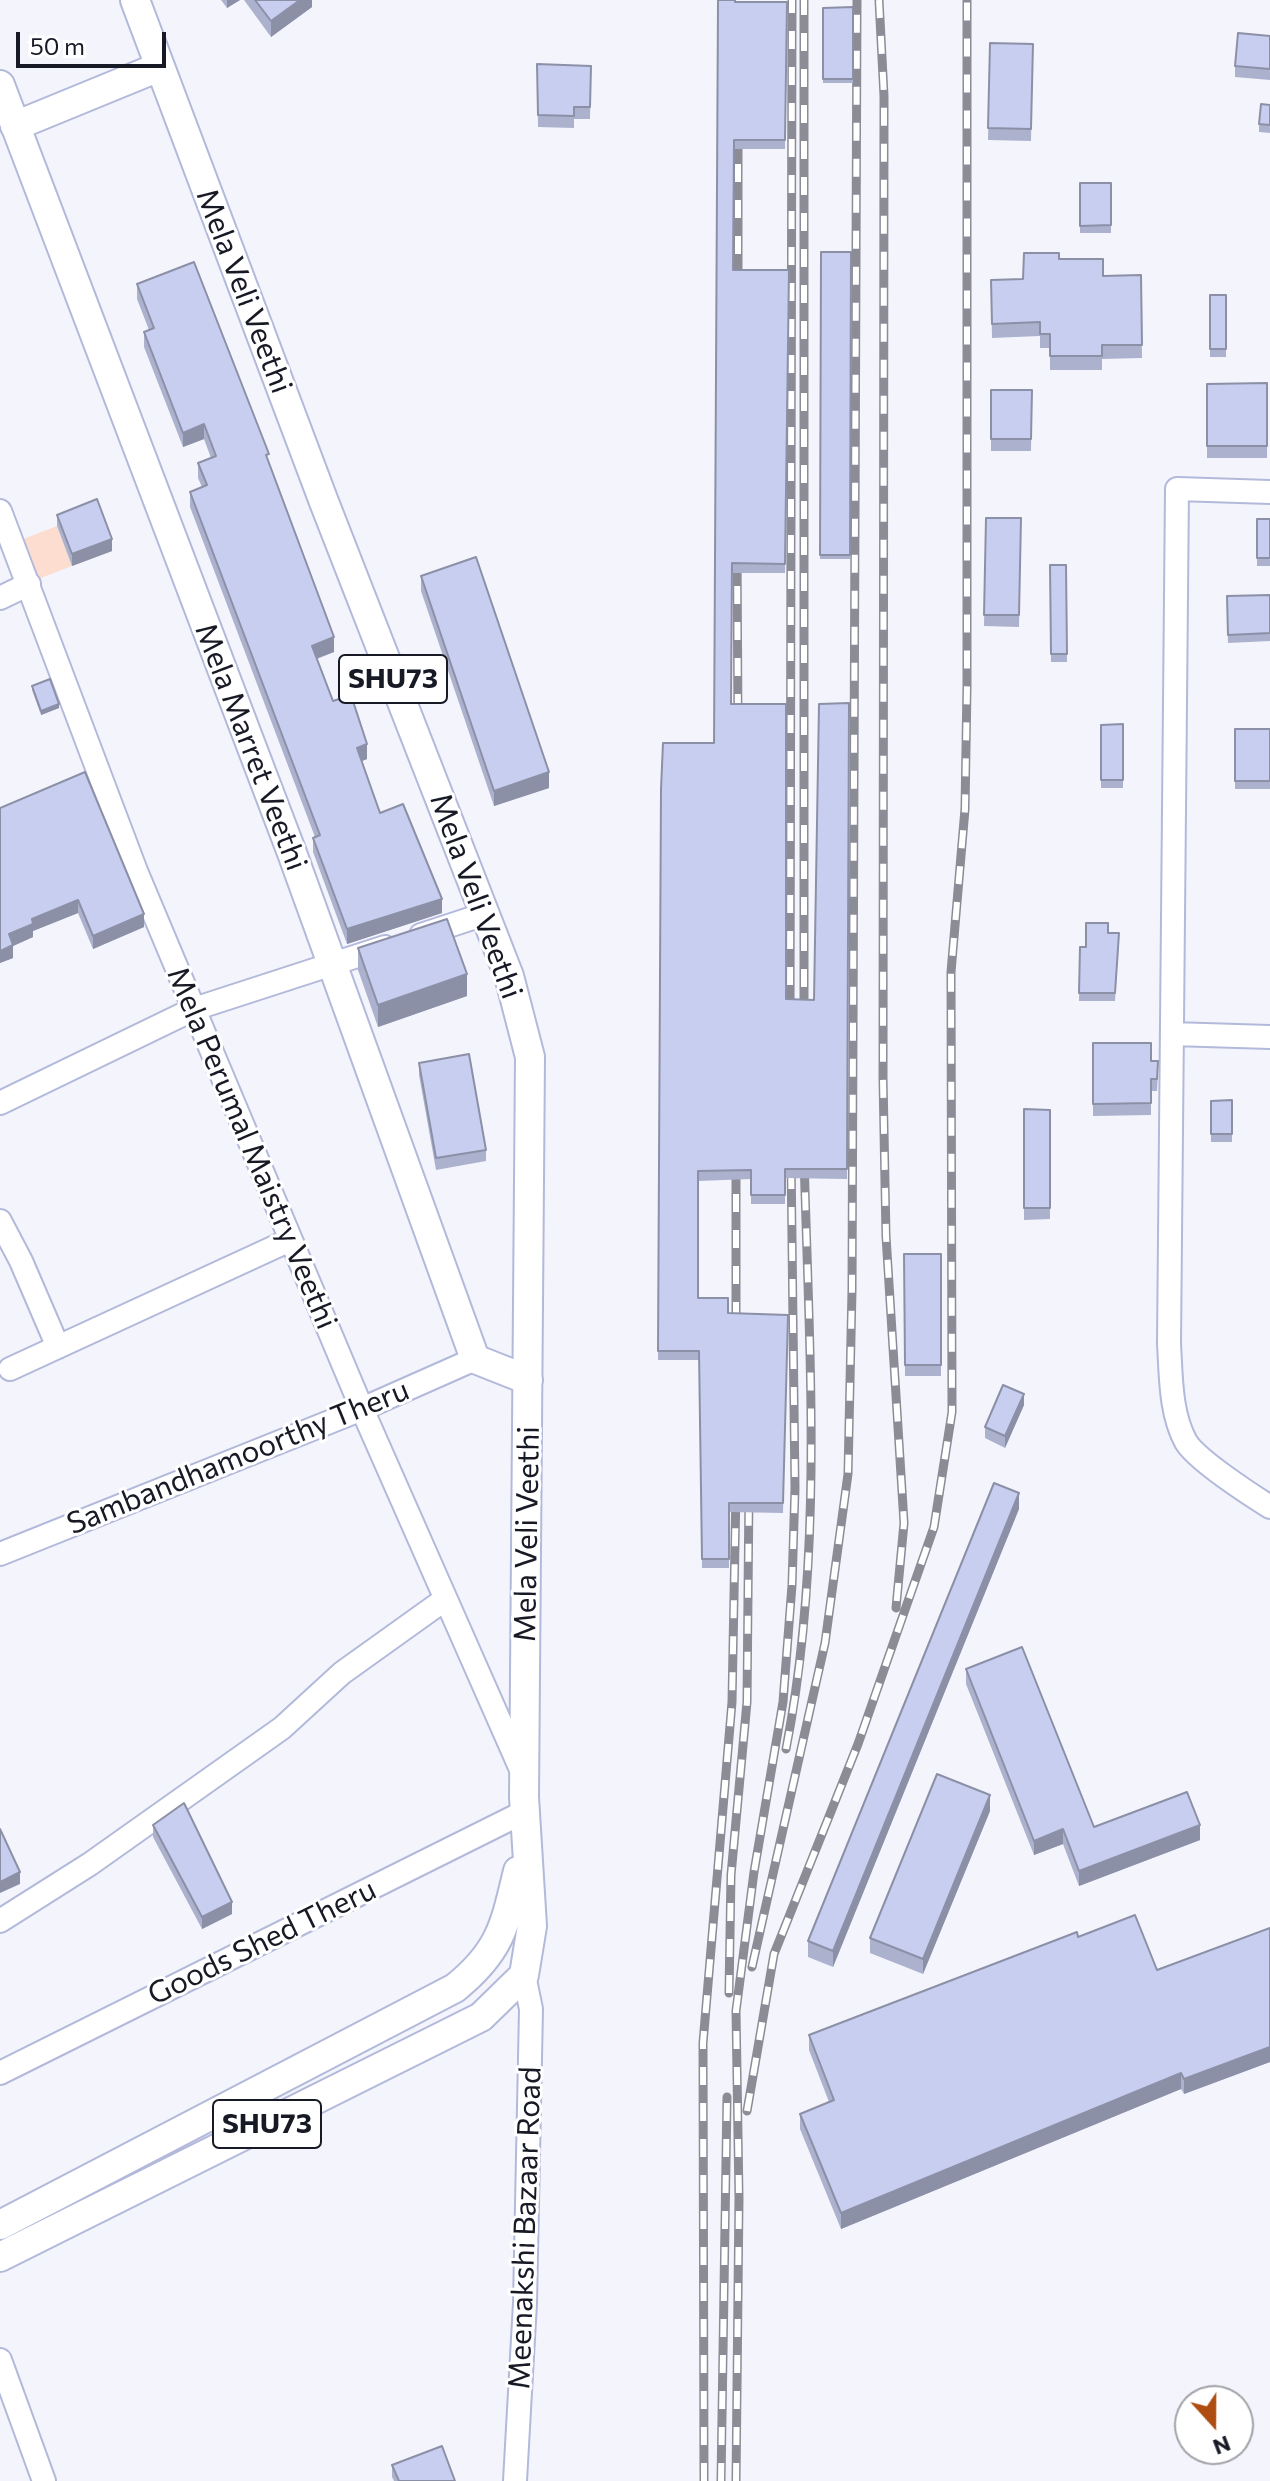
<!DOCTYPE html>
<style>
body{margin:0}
#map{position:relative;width:1270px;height:2481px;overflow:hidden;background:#f4f5fc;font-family:Commissioner,sans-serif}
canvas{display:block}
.north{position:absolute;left:1174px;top:2385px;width:80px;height:80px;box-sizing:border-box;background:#fff;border:2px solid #a2a3a8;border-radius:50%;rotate:159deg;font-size:22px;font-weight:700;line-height:32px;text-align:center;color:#171925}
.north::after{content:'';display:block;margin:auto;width:28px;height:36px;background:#af4c12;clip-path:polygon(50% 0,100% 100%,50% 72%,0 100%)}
.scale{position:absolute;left:16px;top:32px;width:150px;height:36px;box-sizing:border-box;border:4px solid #171925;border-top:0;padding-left:10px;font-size:24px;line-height:28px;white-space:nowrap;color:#171925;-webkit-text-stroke:6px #fff;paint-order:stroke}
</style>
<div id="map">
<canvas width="1270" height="2481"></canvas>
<div class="north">N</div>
<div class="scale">50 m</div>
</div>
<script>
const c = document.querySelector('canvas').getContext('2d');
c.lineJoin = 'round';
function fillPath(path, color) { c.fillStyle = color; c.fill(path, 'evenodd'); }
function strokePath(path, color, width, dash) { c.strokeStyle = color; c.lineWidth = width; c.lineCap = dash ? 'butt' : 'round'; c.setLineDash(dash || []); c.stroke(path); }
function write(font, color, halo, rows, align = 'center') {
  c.font = font + ' Commissioner,sans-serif'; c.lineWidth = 6; c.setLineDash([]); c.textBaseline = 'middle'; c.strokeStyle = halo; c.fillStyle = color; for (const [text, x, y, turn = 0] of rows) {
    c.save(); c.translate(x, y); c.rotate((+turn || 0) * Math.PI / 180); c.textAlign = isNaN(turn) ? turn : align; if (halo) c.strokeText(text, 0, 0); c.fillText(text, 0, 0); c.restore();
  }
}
const green = new Path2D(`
 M57,526L72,566L33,581L18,541Z`);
const minor = new Path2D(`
 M1270,492L1177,489L1169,1344C1171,1375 1170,1413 1186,1442C1197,1460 1251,1495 1270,1507
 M0,511L136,871L362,1409L523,1774
 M0,598L29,584
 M421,935L485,914
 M1172,1034L1270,1037
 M0,1103L194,1009L385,947
 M0,1221L21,1261L58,1347
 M10,1369L290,1240
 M0,1554L362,1409L475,1359
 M0,1921L90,1864L282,1728L342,1673L444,1600
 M0,2073L524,1812
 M0,2360L44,2481
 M515,2481L525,2303L531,2009L524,1975`);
const major = new Path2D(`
 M135,0L324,502L509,976L530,1057L524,1797L532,1926L524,1975
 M0,85L292,853L475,1359L528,1380
 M15,126L159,67
 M0,2225L455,1988C501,1951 505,1925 518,1871
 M0,2257L481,2017L524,1975`);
const rail = new Path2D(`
 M879,0L884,96L883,1078L886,1236L904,1523L896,1608
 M738,290V126
 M737,550L738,726
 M790,1021L792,0
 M804,1023V0
 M736,1158V1334
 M786,1749C824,1555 809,1352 804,1155
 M752,1967L825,1643L848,1474L852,1290L857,0
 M729,1993L731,1875L747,1702L749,1490
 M747,2111L774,1954L858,1744L934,1527L952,1412L951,972L965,809L967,686V0
 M704,2481L703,2043L732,1702L736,1490
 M721,2481L727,2097
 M736,2481L739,2198L736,2011L754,1872L783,1702L792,1585L795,1488L791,1157`);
const wall = new Path2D(`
 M221,0H240L227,8Z
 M244,0H312V7L271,37Z
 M735,2H787L785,149H734V270H789L785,573H732L731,704L786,999L814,1000L849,703L847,1179L785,1178V1204H751V1179L698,1181V1298L728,1313L788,1315L783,1513L729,1512V1568H702L699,1360H658L661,789L714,743Z
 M853,7V83H823V8Z
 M1270,36V80L1235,77V66Z
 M990,43L1033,44L1031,141L988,140Z
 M537,64L591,66L590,119H574V128L538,127Z
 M1270,105V133L1259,132V124Z
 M1080,183H1111V233H1080Z
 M821,252H851L850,559H820Z
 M1059,259L1103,276L1141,275L1142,358L1102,359V370H1050V348H1040V336L992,338L991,280L1023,279Z
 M137,284L269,464L334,652L317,659L333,701L367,759L362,761L380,813L442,913L347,944L313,852V838L315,837L190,507V492L202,487L198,478V463L211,458L204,439L183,447L144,347V332L149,330L137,299Z
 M1210,295H1226V357H1210Z
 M1267,383V458H1207V384Z
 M991,390H1032L1031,451H991Z
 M57,515L112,551L72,566L57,526Z
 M986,518H1021L1019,627L984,626Z
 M1257,519H1270V566H1257Z
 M1050,565H1066L1067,662H1051Z
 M421,576L549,788L494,806L421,591Z
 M1270,595V641L1228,643L1227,596Z
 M32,686L59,708L41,715L32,690Z
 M1123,724V788H1101V725Z
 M1235,729H1270V789H1235Z
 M0,808L144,927L93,949L78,913L33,931V937L13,946V958L0,963Z
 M1108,933L1119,941L1115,1001H1079L1080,947H1086Z
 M358,948L467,996L378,1027L358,970Z
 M1093,1043L1158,1073L1157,1091H1151V1115L1093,1116Z
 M419,1063L486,1150V1161L436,1170L419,1075Z
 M1232,1100V1142H1211V1101Z
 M1024,1109L1050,1110V1219L1024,1220Z
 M904,1254H941V1376H905Z
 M1024,1405L1005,1448L985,1438V1427Z
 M1019,1509L833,1967L808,1957V1941Z
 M966,1669L1094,1827L1200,1840L1079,1886L1063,1844L1034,1855L966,1684Z
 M990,1811L923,1974L870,1953V1938Z
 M153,1825L232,1914L202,1929L153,1837Z
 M1270,1928V2062L1184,2094L1181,2089L841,2229L800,2129V2114L829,2102L809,2050V2035L1078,1937L1157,1970Z
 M392,2465L455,2481H394L392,2477Z`);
const shadedWall = new Path2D(`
 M227,0H240L227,8Z
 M300,0H312V7L271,37V21Z
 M204,424V439L183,447V433Z
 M112,539V551L72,566V554Z
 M334,637V652L312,660V646Z
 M59,704V708L41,715V711Z
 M367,744V759L357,763V748Z
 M549,772V788L494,806V791Z
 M442,899V913L347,944V929Z
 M78,900V913L33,931V937L13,946V958L0,963V951L9,934L32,919Z
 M144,914V927L93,949V936Z
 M467,974V996L378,1027V1005Z
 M1024,1394V1405L1005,1448V1436Z
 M1019,1493V1509L833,1967V1951Z
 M990,1795V1811L923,1974V1959Z
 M1200,1825V1840L1079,1886V1871Z
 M1063,1829V1844L1034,1855V1841Z
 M20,1872V1884L0,1893V1882Z
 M232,1902V1914L202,1929V1917Z
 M1270,2047V2062L1184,2094V2079Z
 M1181,2073V2089L841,2229V2213Z`);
const building = new Path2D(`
 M255,0H300L271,21Z
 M718,0H735V2H787L785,140H734L733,270H789L785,564L732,563L731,704H786V999L814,1000L819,704L849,703L847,1169H785V1195H751V1170L698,1171V1298H728V1313L788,1315L783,1503H729V1559H702L699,1351H658L661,789L663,743H714Z
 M853,7V79H823V8Z
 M1238,33L1270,36V69L1235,66Z
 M990,43L1033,44L1031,129L988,128Z
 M537,64L591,66L590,107H574V116L538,115Z
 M1261,104L1270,105V125L1259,124Z
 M1080,183H1111V225L1080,226Z
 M821,252H851L850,555H820Z
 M1024,253H1059V259H1103V276L1141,275L1142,345H1102V356H1050V334H1040V322L992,324L991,280L1023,279Z
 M194,262L269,454L266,455L334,637L312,646L333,701L351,695L367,744L357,748L380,813L403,804L442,899L347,929L313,838L320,835L190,492L207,485L198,463L216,456L204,424L183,433L144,332L154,328L137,284Z
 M1210,295H1226V349H1210Z
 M1267,383V446H1207V384Z
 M991,390H1032L1031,439H991Z
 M97,499L112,539L72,554L57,515Z
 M986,518H1021L1019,615H984Z
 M1257,519H1270V558H1257Z
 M476,557L549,772L494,791L421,576Z
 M1050,565H1066L1067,654H1051Z
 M1270,595V633L1228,635L1227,596Z
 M50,679L59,704L41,711L32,686Z
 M1123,724V780H1101V725Z
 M1235,729H1270V781H1235Z
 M85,772L144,914L93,936L78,900L32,919L33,924L9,934L13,945L0,951V808Z
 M447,919L467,974L378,1005L358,948Z
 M1086,923H1108V933H1119L1115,993H1079L1080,947H1086Z
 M1093,1043H1151V1061H1158L1157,1079H1151V1103L1093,1104Z
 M469,1054L486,1150L436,1158L419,1063Z
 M1232,1100V1134H1211V1101Z
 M1024,1109L1050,1110V1208H1024Z
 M904,1254H941V1365H905Z
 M1003,1385L1024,1394L1005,1436L985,1427Z
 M994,1483L1019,1493L833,1951L808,1941Z
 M1022,1647L1094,1827L1187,1792L1200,1825L1079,1871L1063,1829L1034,1841L966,1669Z
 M937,1774L990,1795L923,1959L870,1938Z
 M184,1803L232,1902L202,1917L153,1825Z
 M0,1829L20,1872L0,1882Z
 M1135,1915L1157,1970L1270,1928V2047L1184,2079L1181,2073L841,2213L800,2114L834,2100L809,2035L1077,1932L1078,1937Z
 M442,2446L455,2481H399L392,2465Z`);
const shields = [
 [393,679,108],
 [267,2124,108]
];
const shieldNames = [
 ["SHU73",393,679],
 ["SHU73",267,2124]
];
const streetNames = [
 ["Mela Veli Veethi",244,291,69],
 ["Mela Marret Veethi",251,747,69],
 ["Mela Veli Veethi",476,896,70],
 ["Mela Perumal Maistry Veethi",252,1148,67],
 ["Sambandhamoorthy Theru",238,1457,-22],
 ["Mela Veli Veethi",527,1534,-89],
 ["Goods Shed Theru",262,1942,-26],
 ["Meenakshi Bazaar Road",525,2228,-88]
];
fillPath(green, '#fcddd0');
strokePath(minor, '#b3b9da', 26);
strokePath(major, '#b3b9da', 32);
strokePath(minor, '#fff', 22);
strokePath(major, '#fff', 28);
strokePath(rail, '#8b8c96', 9);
strokePath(rail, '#fff', 6, [18]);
fillPath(wall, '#acb1ce');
fillPath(shadedWall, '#8c90a7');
fillPath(building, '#c8ceef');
strokePath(building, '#8c90a7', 2);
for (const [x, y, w] of shields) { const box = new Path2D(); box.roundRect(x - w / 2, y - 24, w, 48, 6); c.fillStyle = '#fff'; c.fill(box); strokePath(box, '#171925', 2); }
write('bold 28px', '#171925', null, shieldNames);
write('30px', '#171925', '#fff', streetNames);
</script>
